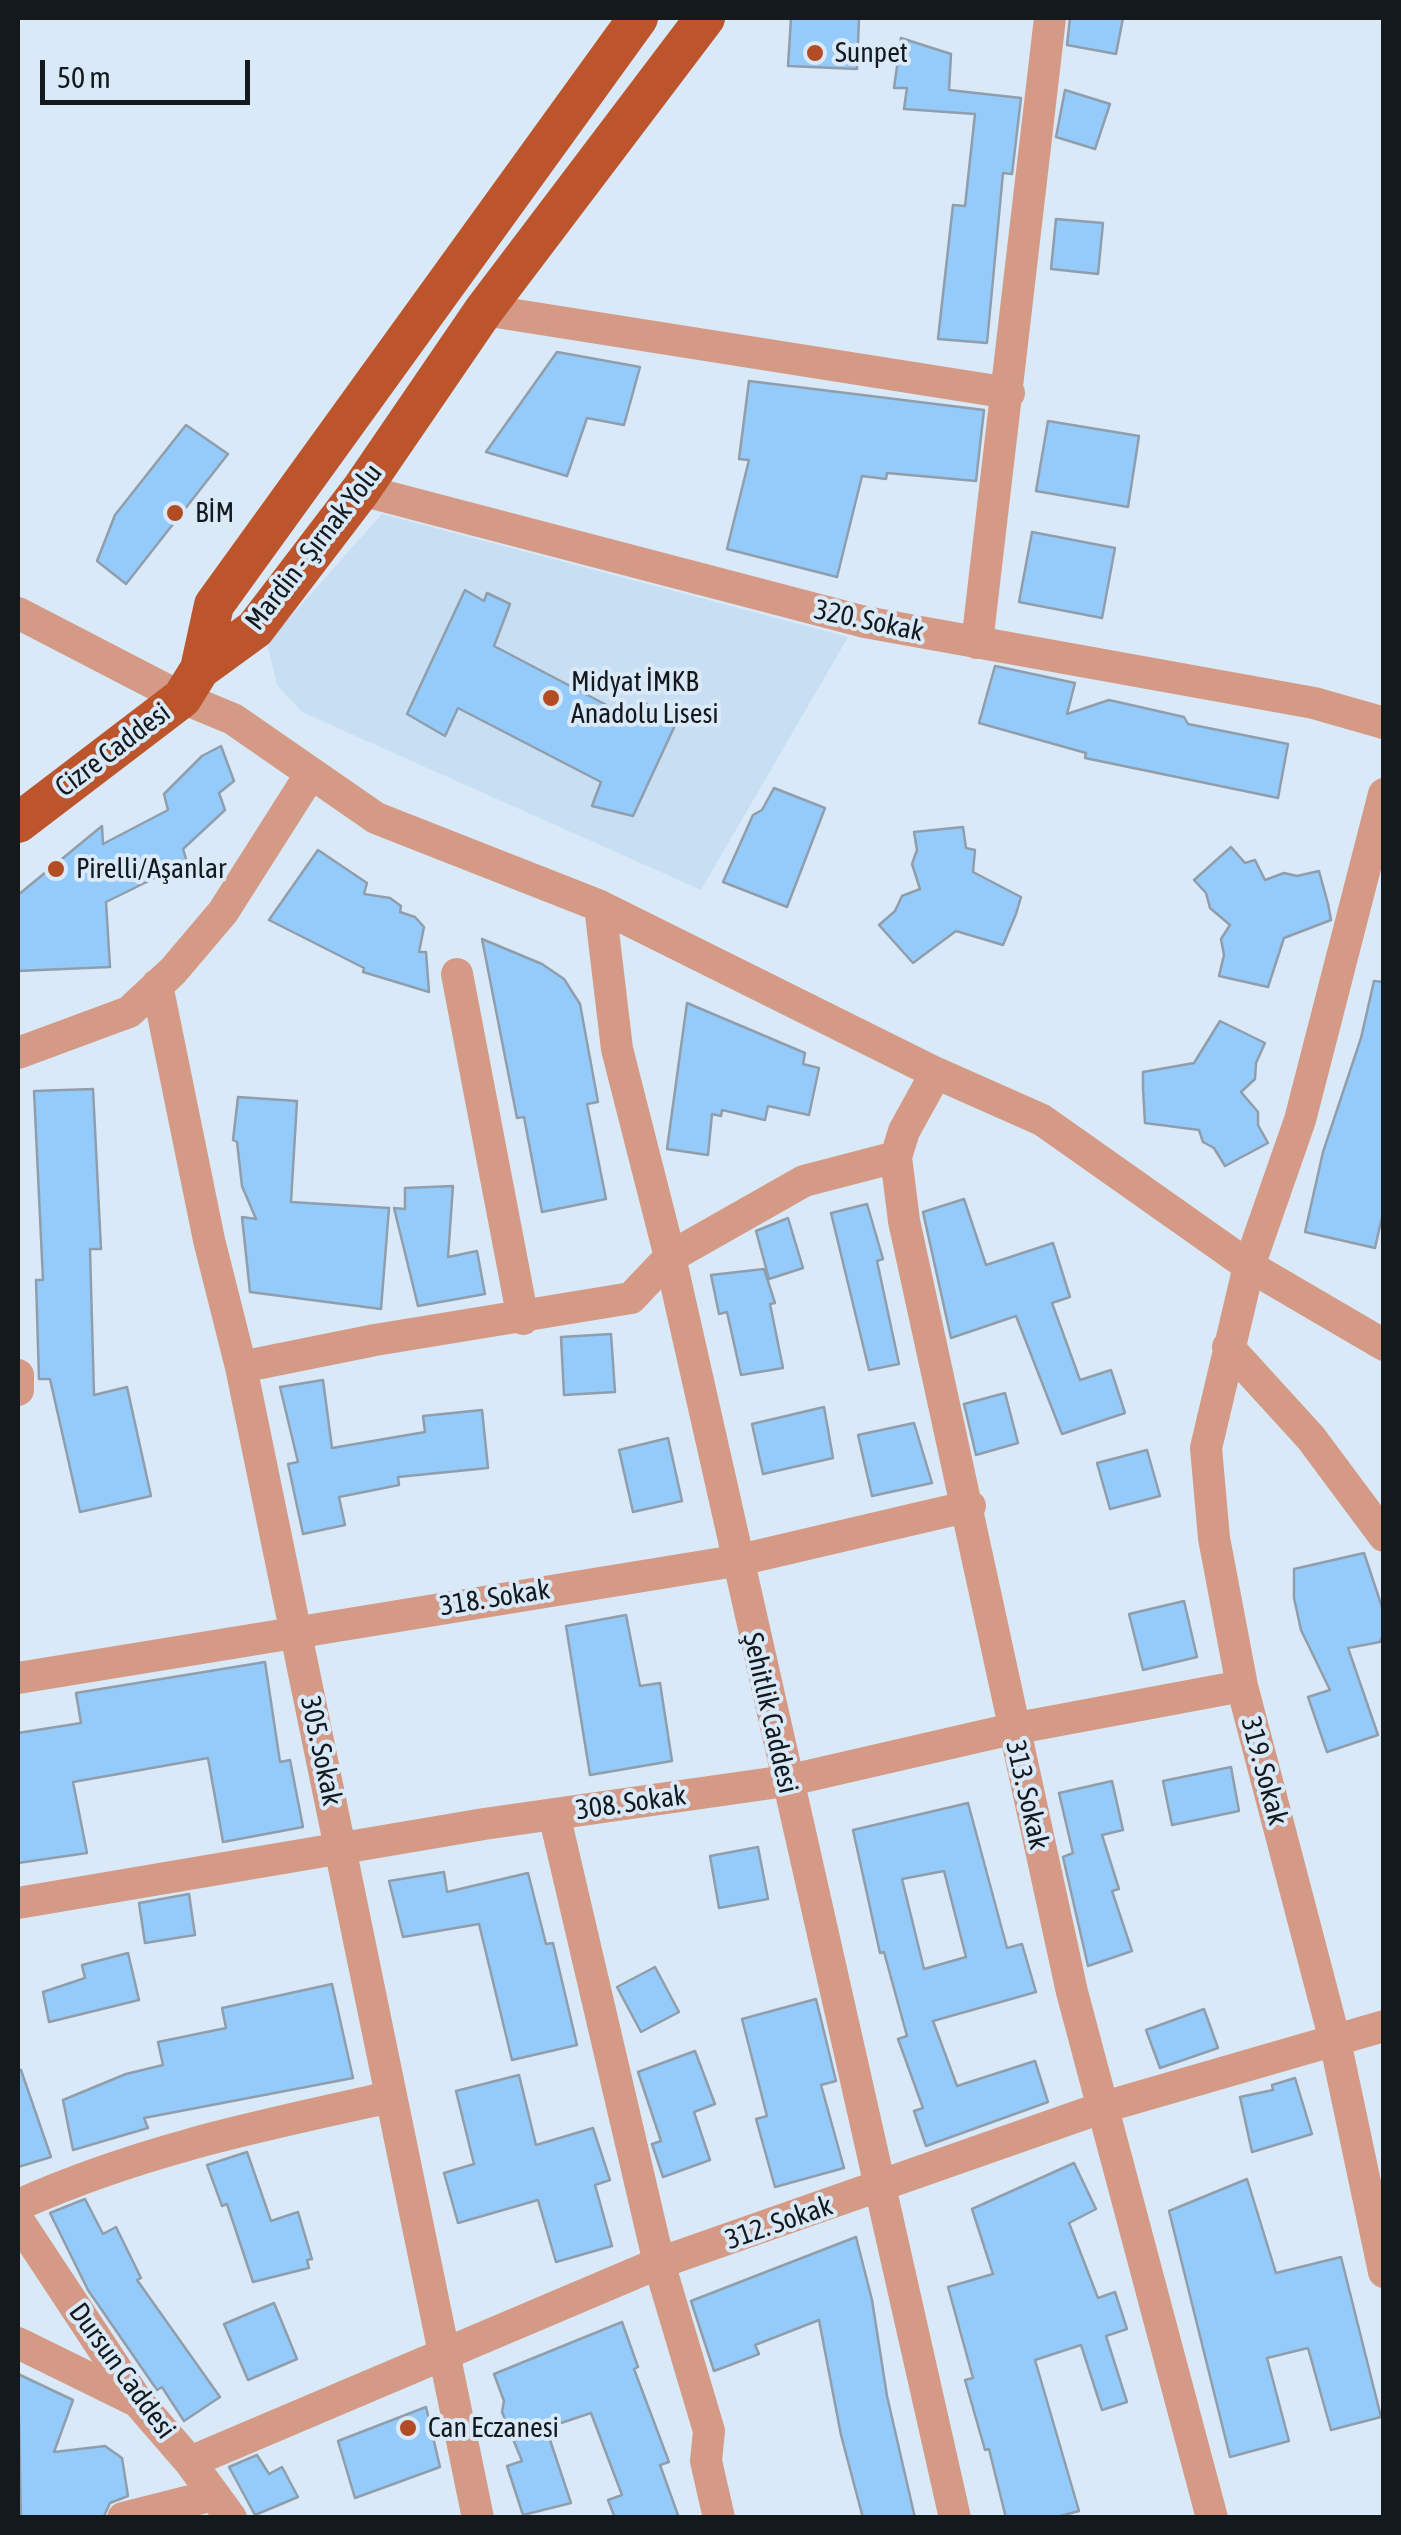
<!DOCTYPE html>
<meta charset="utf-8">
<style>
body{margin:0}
#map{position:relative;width:1401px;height:2535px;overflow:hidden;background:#d9e9f8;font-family:"Asap Condensed",sans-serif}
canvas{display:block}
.frame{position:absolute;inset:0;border:20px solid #14191e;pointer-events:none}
.scale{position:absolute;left:40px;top:60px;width:210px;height:45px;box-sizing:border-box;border:5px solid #14191e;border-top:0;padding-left:12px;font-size:30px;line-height:35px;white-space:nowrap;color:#14191e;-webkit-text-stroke:8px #d9e9f8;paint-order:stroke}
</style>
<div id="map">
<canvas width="1401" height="2535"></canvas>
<div class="frame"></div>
<div class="scale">50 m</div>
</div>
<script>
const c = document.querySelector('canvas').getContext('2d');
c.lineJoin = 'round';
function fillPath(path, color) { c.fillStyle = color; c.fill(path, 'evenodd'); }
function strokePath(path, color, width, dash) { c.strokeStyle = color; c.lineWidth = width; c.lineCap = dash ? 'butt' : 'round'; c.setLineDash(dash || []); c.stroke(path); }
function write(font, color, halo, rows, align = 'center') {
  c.font = font + ' "Asap Condensed",sans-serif'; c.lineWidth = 8; c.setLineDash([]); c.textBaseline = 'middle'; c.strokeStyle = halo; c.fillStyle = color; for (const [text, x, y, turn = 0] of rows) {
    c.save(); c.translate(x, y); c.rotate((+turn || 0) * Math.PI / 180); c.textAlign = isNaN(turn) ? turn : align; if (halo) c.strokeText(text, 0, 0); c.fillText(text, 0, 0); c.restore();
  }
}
const built = new Path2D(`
 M382,514L848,637L701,890L302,712L277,685L267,643Z`);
const building = new Path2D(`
 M791,18H859L857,69L788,66Z
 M1070,18H1123L1116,54L1067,45Z
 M901,38L951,54L949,90L1021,98L1012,174L1003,173L987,343L938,339L953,205L965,206L975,114L904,109L907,88H894Z
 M1065,90L1110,104L1095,149L1056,137Z
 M1056,219L1103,223L1098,274L1051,269Z
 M557,352L640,367L624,425L587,418L567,476L486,452Z
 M749,381L984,410L976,481L887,473L886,479L862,476L837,577L727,549L749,460L739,459Z
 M1048,421L1139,436L1128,507L1036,491Z
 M186,425L228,454L126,584L97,561L115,515Z
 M1032,532L1115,548L1102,618L1019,602Z
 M465,590L484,601L487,593L510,604L494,646L635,720L643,702L677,721L633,816L592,806L601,782L458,708L445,736L407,714Z
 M995,666L1075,683L1067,714L1109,700L1184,717L1188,724L1288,744L1278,798L1085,758L1086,753L979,723Z
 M221,746L234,781L219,793L225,810L183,849L187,862L106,902L110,967L18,971V895L102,826L103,844L168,810L164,794L202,756Z
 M774,788L825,808L787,907L723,882L753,815L762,810Z
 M963,827L966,848L975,850L973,872L1021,897L1016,914L1003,945L956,931L913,963L879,925L895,911L902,896L920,889L912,864L917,850L914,832Z
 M1231,847L1245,863L1255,860L1265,880L1284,873L1297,876L1319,871L1328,904L1331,920L1284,938L1268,987L1219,976L1224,955L1221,939L1230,925L1210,908L1206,893L1194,880Z
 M318,850L367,883L364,894L390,898L401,906L400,912L415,917L424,927L419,952H426L429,992L363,972L364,968L269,920Z
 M482,939L542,964L564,979L580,1004L598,1102L587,1104L606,1199L542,1212L524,1117L517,1118Z
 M1374,981L1384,982V1208L1375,1248L1305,1232L1323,1152L1361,1038Z
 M687,1003L805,1053L803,1064L819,1068L809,1115L768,1106L765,1120L722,1110L721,1116L712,1114L708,1155L667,1149Z
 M1220,1021L1265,1043L1256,1063L1255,1079L1241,1092L1258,1112V1125L1268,1143L1225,1166L1214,1148L1203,1142L1199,1130L1145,1123L1143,1089V1072L1194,1063Z
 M93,1089L101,1249H90L94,1395L127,1387L151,1496L80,1512L50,1379H39L36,1280H43L34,1091Z
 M238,1097L297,1101L291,1202L389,1208L381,1309L250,1292L242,1217L256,1219L242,1186L237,1142L233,1140Z
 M453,1186L448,1257L477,1251L485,1294L418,1306L394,1208L405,1209V1188Z
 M964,1199L986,1265L1053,1243L1070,1297L1052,1303L1080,1380L1111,1370L1125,1413L1062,1434L1016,1316L951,1338L923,1212Z
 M867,1204L883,1259L877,1261L899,1364L869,1370L831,1213Z
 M788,1218L803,1268L769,1279L756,1231Z
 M764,1269L775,1303L770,1304L783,1368L741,1375L727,1312L719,1314L711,1275Z
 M611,1334L615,1392L564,1395L561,1337Z
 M323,1380L332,1448L425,1432L423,1416L482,1410L488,1468L398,1477L399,1485L339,1497L345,1525L303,1534L288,1464L298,1462L280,1387Z
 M1005,1393L1018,1443L976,1455L964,1404Z
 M824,1407L833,1458L763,1474L752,1424Z
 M914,1423L932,1483L872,1496L858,1435Z
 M668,1438L682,1501L633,1512L619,1450Z
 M1147,1450L1160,1496L1110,1509L1097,1463Z
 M1364,1553L1384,1613V1633L1380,1642L1348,1648L1378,1735L1327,1752L1308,1697L1330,1690L1301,1630L1294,1598V1569Z
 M1184,1601L1197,1657L1143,1670L1129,1614Z
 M626,1615L640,1686L660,1683L672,1761L590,1775L566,1626Z
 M265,1662L280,1762L290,1760L303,1827L223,1842L208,1758L73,1782L87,1853L18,1863V1733L81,1723L76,1693Z
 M1231,1767L1239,1811L1172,1825L1163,1781Z
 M1112,1781L1123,1830L1102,1835L1119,1889L1112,1891L1132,1951L1088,1966L1063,1857L1073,1853L1059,1793Z
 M968,1803L1007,1948L1022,1944L1036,1992L933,2021L957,2086L1035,2061L1048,2102L926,2146L914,2111L923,2108L898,2039L907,2036L884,1952L880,1953L853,1830ZM944,1871L966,1957L924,1969L902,1879Z
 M758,1847L768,1899L719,1908L710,1856Z
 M444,1872L447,1892L528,1873L546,1944L553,1943L577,2045L512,2060L479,1924L403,1937L389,1881Z
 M189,1894L195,1935L145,1943L139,1903Z
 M128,1953L139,2000L49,2022L43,1992L85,1978L82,1965Z
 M655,1967L679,2012L641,2032L617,1987Z
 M332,1984L353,2078L144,2118L148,2128L73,2150L63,2100L126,2074L163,2065L158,2042L226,2028L222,2008Z
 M816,1999L836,2081L821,2085L844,2168L775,2187L756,2119L767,2116L742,2019Z
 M1204,2009L1218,2048L1160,2068L1146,2030Z
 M695,2051L715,2104L694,2112L710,2160L663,2177L652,2144L661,2141L638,2072Z
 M18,2070H21L51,2157L18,2167Z
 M519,2075L536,2145L593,2128L610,2180L595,2185L612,2246L556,2262L538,2200L458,2223L444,2173L474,2164L456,2091Z
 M1295,2078L1312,2134L1252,2152L1240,2097L1273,2090L1272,2085Z
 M247,2152L271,2221L298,2212L312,2259L307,2260L309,2268L253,2282L227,2204L222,2206L207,2165Z
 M1074,2163L1096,2209L1069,2223L1098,2298L1115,2292L1127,2329L1106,2336L1127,2402L1102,2410L1081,2345L1035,2360L1079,2511L1053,2518H1006L989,2449L985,2450L965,2380L973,2378L948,2287L993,2274L972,2209Z
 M1247,2179L1276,2273L1341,2257L1381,2417L1331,2430L1308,2348L1267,2358L1289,2441L1230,2457L1169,2211Z
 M85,2199L103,2234L116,2227L141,2278L137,2280L220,2397L184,2421L162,2387L157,2390L88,2290L50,2213Z
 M856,2237L872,2300L887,2396L915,2518H863L841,2435L819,2320L755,2345L759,2354L714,2371L691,2301Z
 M274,2303L297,2359L248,2380L224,2324Z
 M622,2322L638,2367L634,2369L669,2462L660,2465L679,2518H615L608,2500L622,2495L591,2413L546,2428L571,2503L523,2515L507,2466L522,2461L502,2412L504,2401L494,2374Z
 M18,2374L73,2400L54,2452L105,2446L122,2458L128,2496L110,2503L104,2516L21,2518Z
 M426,2407L440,2467L355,2498L338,2441Z
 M257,2455L269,2474L282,2467L298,2497L255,2515L229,2467Z`);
const minor = new Path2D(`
 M484,310L1009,393
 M361,490L865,622L1314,703L1384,723
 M18,613L182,698L233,719L376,818L600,906L936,1073L1042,1120L1249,1266L1384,1345
 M977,643L1050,18
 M1384,794L1300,1120L1249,1266L1206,1448L1214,1538L1242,1686L1335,2041L1384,2272
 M600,906L617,1049L670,1257L955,2518
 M457,974L523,1319
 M157,985L209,1240L241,1367L478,2518
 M18,1053L129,1012L173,971L223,912L310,775
 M936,1073L904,1131L896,1157L904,1221L1072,1992L1212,2518
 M1228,1347L1311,1438L1384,1536
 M241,1367L375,1340L631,1298L670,1257L804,1181L896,1157
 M18,1375V1390
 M18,1678L735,1561L970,1506
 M554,1814L659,2263L709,2431L706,2461L719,2518
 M18,1903L484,1824L786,1781L1012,1729L1242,1686
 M18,2205C141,2150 259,2126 391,2097
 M18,2220L138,2402L190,2462L231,2518
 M18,2343L134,2400
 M190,2462L659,2263L1104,2107L1384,2026
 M123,2518L214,2495`);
const major = new Path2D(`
 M200,669L255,629L361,490L484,310L705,18
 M18,823L182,698L200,669L214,605L638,18`);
const markers = [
 [815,53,10,"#b34c24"],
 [175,513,10,"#b34c24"],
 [551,698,10,"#b34c24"],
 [56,869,10,"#b34c24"],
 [408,2428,10,"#b34c24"]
];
const poiNames = [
 ["Sunpet",835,53],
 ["BİM",195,513],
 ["Midyat İMKB",571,682],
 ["Anadolu Lisesi",571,714],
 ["Pirelli/Aşanlar",76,869],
 ["Can Eczanesi",428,2428]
];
const streetNames = [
 ["Mardin - Şırnak Yolu",314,547,-52],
 ["320. Sokak",869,621,12],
 ["Cizre Caddesi",113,750,-37],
 ["318. Sokak",495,1598,-9],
 ["Şehitlik Caddesi",770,1713,77],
 ["305. Sokak",321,1751,78],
 ["319. Sokak",1264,1771,75],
 ["313. Sokak",1027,1795,77],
 ["308. Sokak",631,1803,-8],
 ["312. Sokak",779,2223,-19],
 ["Dursun Caddesi",122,2371,54]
];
fillPath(built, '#c8def2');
fillPath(building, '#95cbfb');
strokePath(building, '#909eac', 2.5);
strokePath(minor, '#d59a86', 32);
strokePath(major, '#bc542c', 40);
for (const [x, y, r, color] of markers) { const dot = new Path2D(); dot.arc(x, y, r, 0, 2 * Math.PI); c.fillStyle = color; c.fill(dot); strokePath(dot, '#d9e9f8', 4); }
write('28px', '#14191e', '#d9e9f8', poiNames, 'left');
write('28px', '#14191e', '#d9e9f8', streetNames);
</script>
